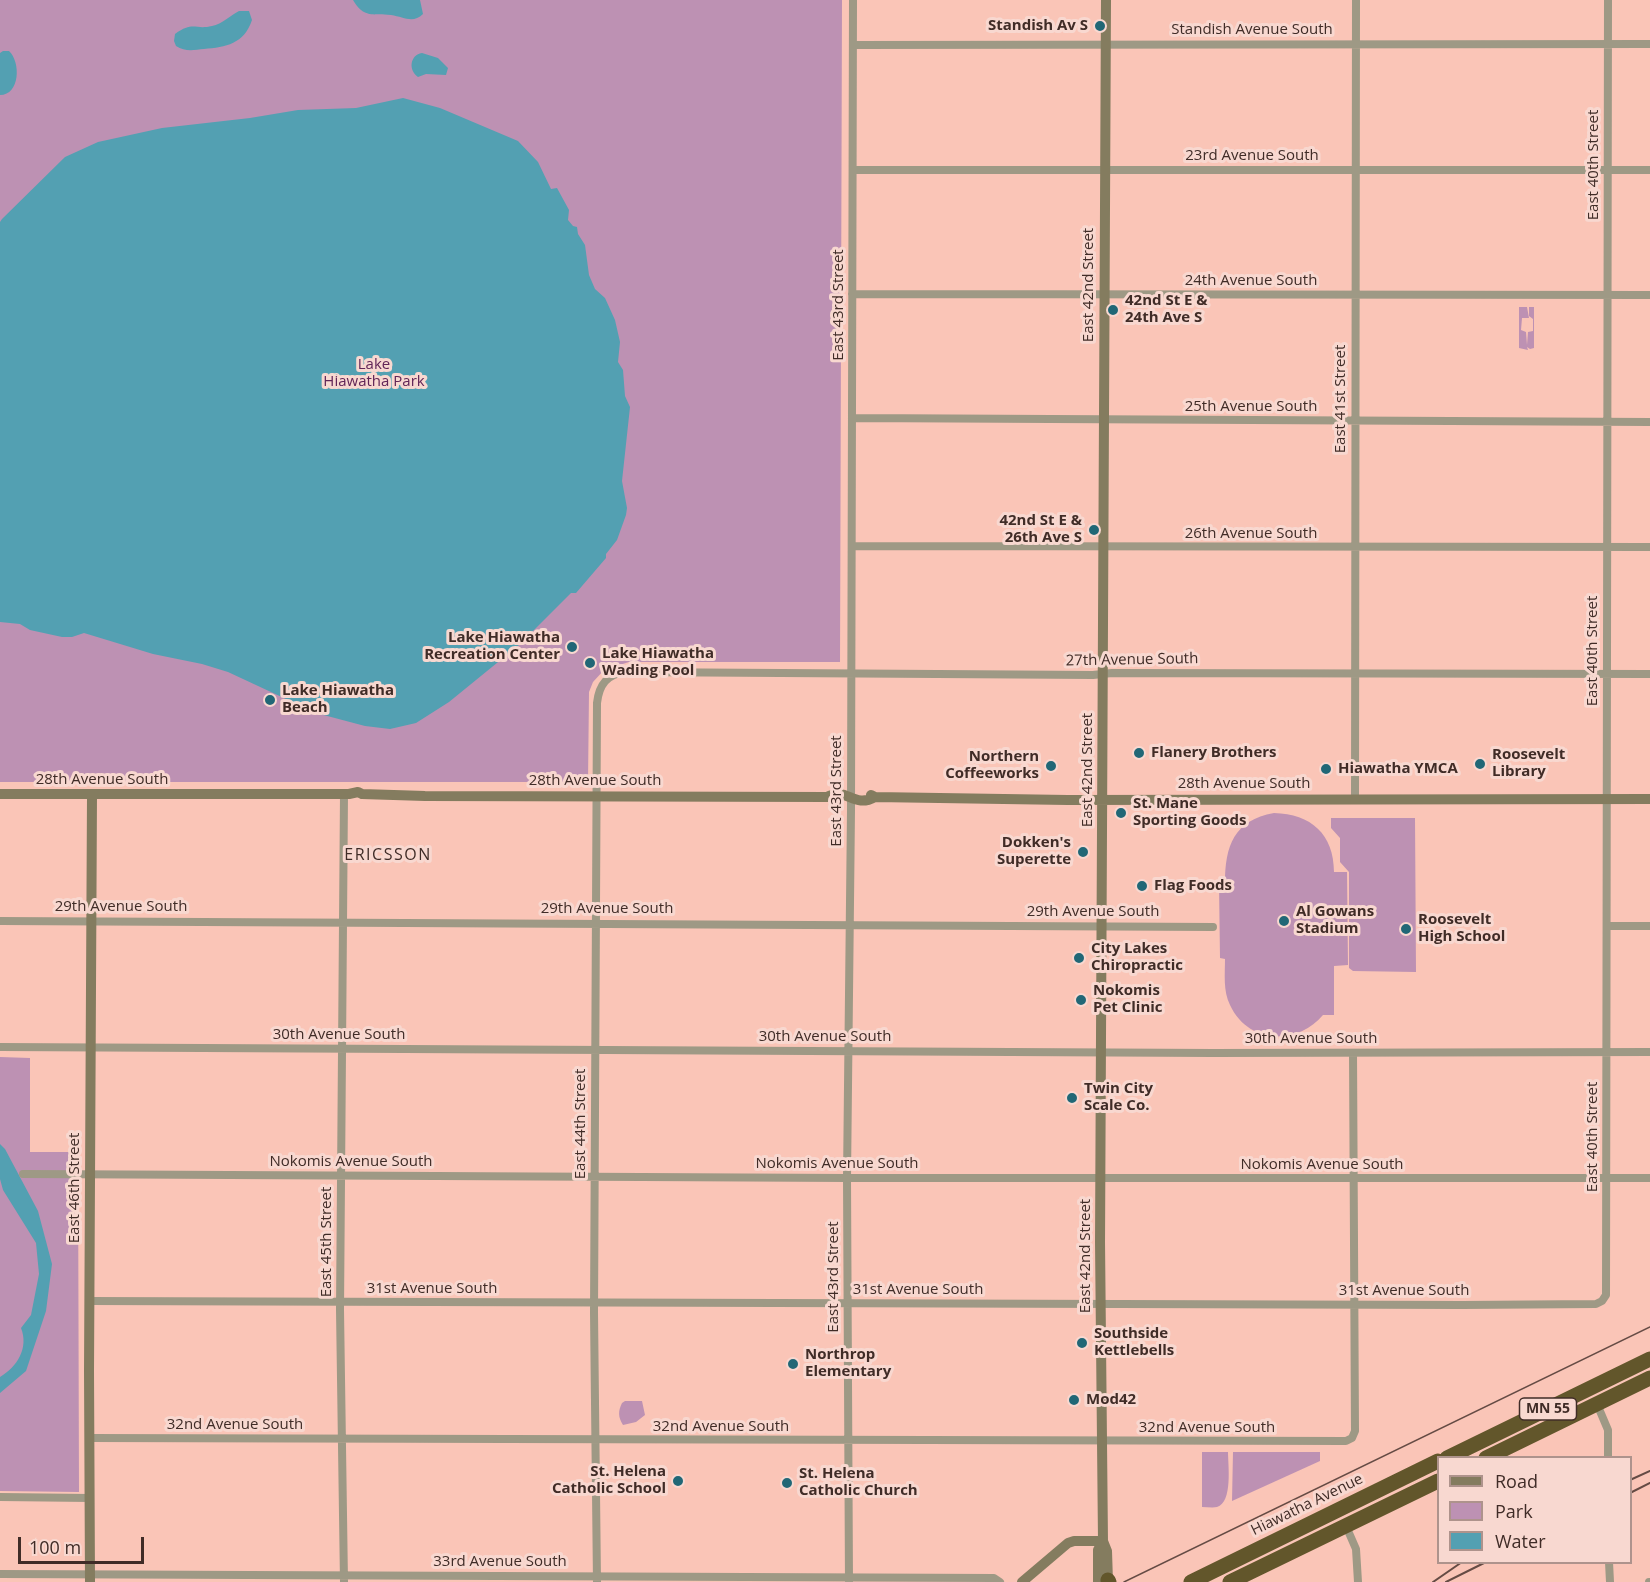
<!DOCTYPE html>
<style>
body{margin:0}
#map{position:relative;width:1650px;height:1582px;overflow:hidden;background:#fac5b7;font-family:"Open Sans",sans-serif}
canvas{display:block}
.legend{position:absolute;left:1437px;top:1456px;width:195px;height:108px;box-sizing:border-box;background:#f8d8d0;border:2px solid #ae938c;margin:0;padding:8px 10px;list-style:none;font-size:18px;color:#402c27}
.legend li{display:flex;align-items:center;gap:12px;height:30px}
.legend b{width:30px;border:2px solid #ae938c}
.scale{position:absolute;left:18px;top:1537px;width:126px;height:27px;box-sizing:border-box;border:3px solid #402c27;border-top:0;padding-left:8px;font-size:18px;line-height:21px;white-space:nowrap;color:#402c27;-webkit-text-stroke:4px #f8d8d0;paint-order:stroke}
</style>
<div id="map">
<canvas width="1650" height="1582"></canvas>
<ul class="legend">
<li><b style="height:8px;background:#847c5f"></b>Road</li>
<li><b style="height:16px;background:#bd91b3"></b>Park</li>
<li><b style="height:16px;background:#53a0b2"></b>Water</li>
</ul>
<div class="scale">100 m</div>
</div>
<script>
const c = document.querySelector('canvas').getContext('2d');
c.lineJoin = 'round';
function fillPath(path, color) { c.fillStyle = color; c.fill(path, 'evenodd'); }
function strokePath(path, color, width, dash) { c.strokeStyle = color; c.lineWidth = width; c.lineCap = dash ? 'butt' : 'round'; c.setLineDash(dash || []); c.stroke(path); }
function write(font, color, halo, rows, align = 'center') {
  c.font = font + ' "Open Sans",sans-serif'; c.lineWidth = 6; c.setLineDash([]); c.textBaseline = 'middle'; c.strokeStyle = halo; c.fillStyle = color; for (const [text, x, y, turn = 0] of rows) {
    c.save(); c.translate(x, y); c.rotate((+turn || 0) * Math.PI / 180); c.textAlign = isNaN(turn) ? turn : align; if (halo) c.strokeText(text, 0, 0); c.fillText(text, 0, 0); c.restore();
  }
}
const green = new Path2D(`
 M0,0H842L840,662H629L604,670L593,682L589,692L588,782H0Z
 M1519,307H1527L1529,318H1522L1521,330L1526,332L1527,345L1528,332L1533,331V319L1529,316V307H1534V348L1530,349L1527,347L1528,350L1519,348Z
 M1274,813C1311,814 1334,834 1334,872H1347L1348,965L1334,966V1015H1323C1297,1046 1248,1044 1230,1005C1223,991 1225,974 1225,959L1220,958L1219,883H1225C1225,846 1234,820 1274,813Z
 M1331,818H1415L1416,972L1353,971L1349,968V872L1340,862V838L1331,828Z
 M0,1057L30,1058V1152H78L79,1492L0,1491Z
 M625,1401H642L645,1415L636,1422L623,1425C618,1417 618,1411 622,1403Z
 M1202,1452H1228C1228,1465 1233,1502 1217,1507C1213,1508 1207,1507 1202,1507Z
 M1233,1452H1320V1461L1232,1501Z`);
const water = new Path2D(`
 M353,0H420L423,14C413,24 404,17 391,15C373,13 364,19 353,0Z
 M239,11H249L252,20C244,44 226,47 204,49C194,50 185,52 176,46L174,41L175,34C193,21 195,30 212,26C222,24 231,15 239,11Z
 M3,51H9C21,62 20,95 0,95V53Z
 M422,53L438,58L448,68L446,75L426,74L418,77C408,70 410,55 422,53Z
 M403,98L440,108L518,141L538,162L551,189L557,188L569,210L568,220L573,226L577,227L578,234L585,245L589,275L595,289L605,298L615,320L620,342L618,362L623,370L625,396L630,407L622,481L627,508L626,515L617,540L606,554V558L576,593H571L519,645L449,702L416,723L390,729L365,726L316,713L228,672L202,664L153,654L84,633L72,637H62L30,630L20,624L0,622V222L2,219L65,157L98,142L162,128L250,118L298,110L356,108Z
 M0,1144L5,1149L38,1211L52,1264L46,1311L26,1371L0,1393V1377C17,1367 29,1348 21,1328L31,1315L39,1274L36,1243L3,1190L0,1179Z`);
const street = new Path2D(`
 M853,45L1650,44
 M853,170H1650
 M852,294L1650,295
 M852,418L1650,422
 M852,546L1650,547
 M1355,799L1356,0
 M0,921L1213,927
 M1608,926H1650
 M0,1047L1213,1053L1650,1052
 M23,1174L847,1178H1650
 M89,1301L1462,1305L1596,1304L1602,1301L1606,1295L1608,0
 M1597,1404L1608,1430V1458
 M89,1438L1346,1441L1352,1438L1355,1431L1353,1053
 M0,1497L90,1498
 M1346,1526L1356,1549L1358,1582
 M1609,1562L1610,1582
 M0,1574L994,1578L1000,1582
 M344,1582L340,1310L344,794
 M597,1582L594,1312L597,703C599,685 607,674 625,672L1093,675L1112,673L1650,674
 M849,1582L847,1178L851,810L853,0
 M1649,1582H1650`);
const secondary = new Path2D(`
 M1106,0L1100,1241L1103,1541L1107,1551L1108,1582
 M0,794H349L358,792L362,794L425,796L827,797C847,786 853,809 875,797
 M871,795L875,797L1068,800L1650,799
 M90,1582L89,1370L92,795
 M1022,1582L1068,1543L1074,1541H1103
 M1098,1582V1550L1103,1541`);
const highway = new Path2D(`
 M1447,1458L1650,1359
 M1486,1458L1650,1378
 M1108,1580L1109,1582
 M1191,1582L1438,1461
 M1230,1582L1438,1481`);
const tram = new Path2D(`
 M1124,1582L1650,1327`);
const rail = new Path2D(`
 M1630,1480L1650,1471
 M1630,1493L1650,1483
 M1433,1582L1462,1562
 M1446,1582L1486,1562`);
const markers = [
 [1100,26,6,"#216776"],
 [1113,310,6,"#216776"],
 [1094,530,6,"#216776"],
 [572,647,6,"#216776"],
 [590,663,6,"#216776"],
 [270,700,6,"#216776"],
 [1139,753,6,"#216776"],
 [1480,764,6,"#216776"],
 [1051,766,6,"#216776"],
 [1326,769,6,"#216776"],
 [1121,813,6,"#216776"],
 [1083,852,6,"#216776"],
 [1142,886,6,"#216776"],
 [1284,921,6,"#216776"],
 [1406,929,6,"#216776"],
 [1079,958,6,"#216776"],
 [1081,1000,6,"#216776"],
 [1072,1098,6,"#216776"],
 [1082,1343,6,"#216776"],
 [793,1364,6,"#216776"],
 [1074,1400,6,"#216776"],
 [678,1481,6,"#216776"],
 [787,1483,6,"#216776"]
];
const shields = [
 [1548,1409,57]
];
const shieldNames = [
 ["MN 55",1548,1409]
];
const poiNames = [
 ["Standish Av S",1088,26,"right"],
 ["42nd St E &",1125,301],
 ["24th Ave S",1125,318],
 ["42nd St E &",1082,521,"right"],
 ["26th Ave S",1082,538,"right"],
 ["Lake Hiawatha",560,638,"right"],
 ["Recreation Center",560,655,"right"],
 ["Lake Hiawatha",602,654],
 ["Wading Pool",602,671],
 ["Lake Hiawatha",282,691],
 ["Beach",282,708],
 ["Flanery Brothers",1151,753],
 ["Roosevelt",1492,755],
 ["Library",1492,772],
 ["Northern",1039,757,"right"],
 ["Coffeeworks",1039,774,"right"],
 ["Hiawatha YMCA",1338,769],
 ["St. Mane",1133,804],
 ["Sporting Goods",1133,821],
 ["Dokken's",1071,843,"right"],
 ["Superette",1071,860,"right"],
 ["Flag Foods",1154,886],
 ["Al Gowans",1296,912],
 ["Stadium",1296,929],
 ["Roosevelt",1418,920],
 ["High School",1418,937],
 ["City Lakes",1091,949],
 ["Chiropractic",1091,966],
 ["Nokomis",1093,991],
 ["Pet Clinic",1093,1008],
 ["Twin City",1084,1089],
 ["Scale Co.",1084,1106],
 ["Southside",1094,1334],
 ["Kettlebells",1094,1351],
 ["Northrop",805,1355],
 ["Elementary",805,1372],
 ["Mod42",1086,1400],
 ["St. Helena",666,1472,"right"],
 ["Catholic School",666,1489,"right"],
 ["St. Helena",799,1474],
 ["Catholic Church",799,1491]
];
const streetNames = [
 ["Standish Avenue South",1252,30],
 ["23rd Avenue South",1252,156],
 ["East 40th Street",1594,165,-90],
 ["24th Avenue South",1251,281],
 ["East 42nd Street",1089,285,-90],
 ["East 43rd Street",839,305,-90],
 ["East 41st Street",1341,399,-90],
 ["25th Avenue South",1251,407],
 ["26th Avenue South",1251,534],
 ["East 40th Street",1593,651,-90],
 ["27th Avenue South",1132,660,-1],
 ["East 42nd Street",1088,770,-90],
 ["28th Avenue South",102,780],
 ["28th Avenue South",595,781],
 ["28th Avenue South",1244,784],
 ["East 43rd Street",837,791,-90],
 ["29th Avenue South",121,907],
 ["29th Avenue South",607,909],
 ["29th Avenue South",1093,912],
 ["30th Avenue South",339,1035],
 ["30th Avenue South",825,1037],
 ["30th Avenue South",1311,1039],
 ["East 44th Street",581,1124,-90],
 ["East 40th Street",1593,1137,-90],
 ["Nokomis Avenue South",351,1162],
 ["Nokomis Avenue South",837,1164],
 ["Nokomis Avenue South",1322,1165],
 ["East 46th Street",75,1188,-90],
 ["East 45th Street",327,1242,-90],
 ["East 42nd Street",1086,1256,-90],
 ["East 43rd Street",834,1277,-90],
 ["31st Avenue South",432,1289],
 ["31st Avenue South",918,1290],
 ["31st Avenue South",1404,1291],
 ["32nd Avenue South",235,1425],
 ["32nd Avenue South",721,1427],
 ["32nd Avenue South",1207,1428],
 ["Hiawatha Avenue",1307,1505,-26],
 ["33rd Avenue South",500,1562]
];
const parkNames = [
 ["Lake",374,365],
 ["Hiawatha Park",374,382]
];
const neighbourhoodNames = [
 ["ERICSSON",388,855]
];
fillPath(green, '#bd91b3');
fillPath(water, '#53a0b2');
strokePath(street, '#9e9985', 8);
strokePath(secondary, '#847c5f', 10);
strokePath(highway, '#62562b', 15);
strokePath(tram, '#654b44', 1.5);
strokePath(rail, '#654b44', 2);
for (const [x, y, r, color] of markers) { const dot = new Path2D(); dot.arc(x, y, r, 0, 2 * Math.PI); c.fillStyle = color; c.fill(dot); strokePath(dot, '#f8d8d0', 2); }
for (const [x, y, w] of shields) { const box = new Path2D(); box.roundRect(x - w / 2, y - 11, w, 22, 4.5); c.fillStyle = '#f8d8d0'; c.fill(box); strokePath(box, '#402c27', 1.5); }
write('bold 14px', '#402c27', null, shieldNames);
write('bold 15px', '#402c27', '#f8d8d0', poiNames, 'left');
write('15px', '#402c27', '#f8d8d0', streetNames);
write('15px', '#622557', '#f8d8d0', parkNames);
c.letterSpacing = '1.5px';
write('16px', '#402c27', '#f8d8d0', neighbourhoodNames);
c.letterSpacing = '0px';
</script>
